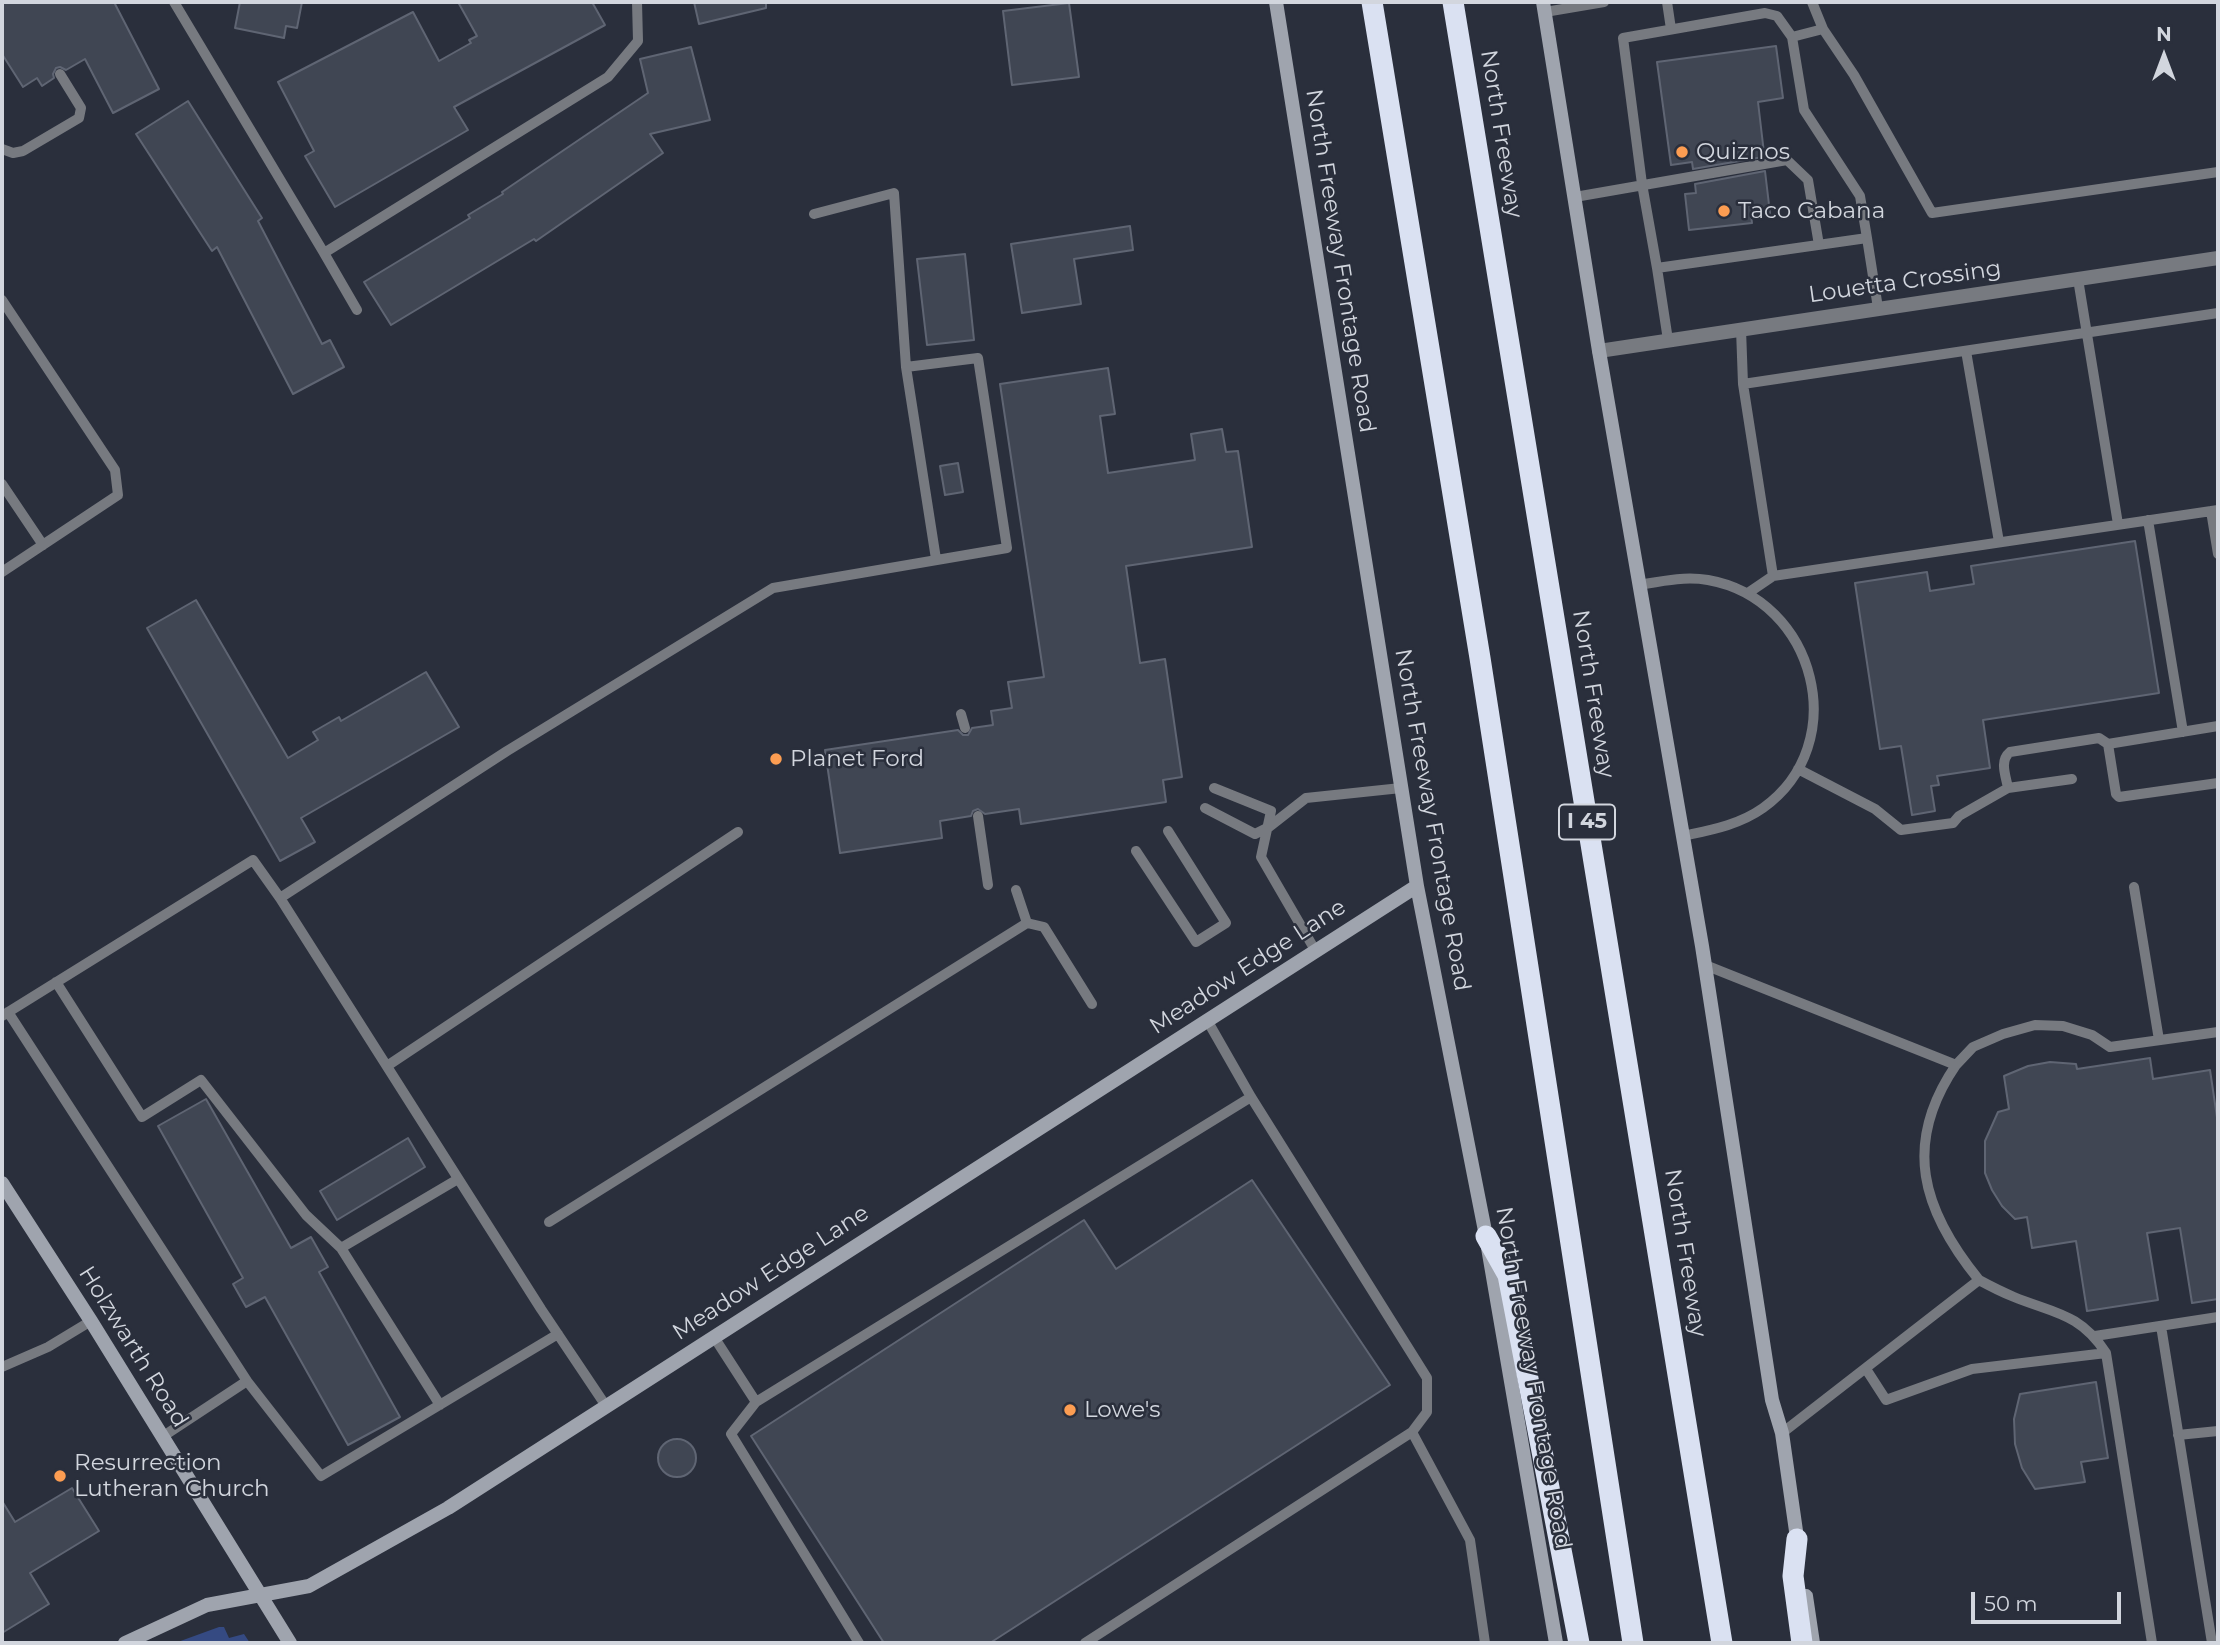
<!DOCTYPE html>
<style>
body{margin:0}
#map{position:relative;width:2220px;height:1645px;overflow:hidden;background:#2a2f3c;font-family:Montserrat,sans-serif}
canvas{display:block}
.frame{position:absolute;inset:0;border:4px solid #d2d6de;pointer-events:none}
.north{position:absolute;left:2129px;top:21px;width:70px;height:70px;-webkit-text-stroke:5px #2a2f3c;paint-order:stroke;rotate:0deg;font-size:19px;font-weight:700;line-height:28px;text-align:center;color:#d2d6de}
.north::after{content:'';display:block;margin:auto;width:24px;height:32px;background:#d2d6de;clip-path:polygon(50% 0,100% 100%,50% 72%,0 100%)}
.scale{position:absolute;left:1971px;top:1592px;width:150px;height:32px;box-sizing:border-box;border:4px solid #d2d6de;border-top:0;padding-left:9px;font-size:21px;line-height:24px;white-space:nowrap;color:#d2d6de;-webkit-text-stroke:5px #2a2f3c;paint-order:stroke}
</style>
<div id="map">
<canvas width="2220" height="1645"></canvas>
<div class="frame"></div>
<div class="north">N</div>
<div class="scale">50 m</div>
</div>
<script>
const c = document.querySelector('canvas').getContext('2d');
c.lineJoin = 'round';
function fillPath(path, color) { c.fillStyle = color; c.fill(path, 'evenodd'); }
function strokePath(path, color, width, dash) { c.strokeStyle = color; c.lineWidth = width; c.lineCap = dash ? 'butt' : 'round'; c.setLineDash(dash || []); c.stroke(path); }
function write(font, color, halo, rows, align = 'center') {
  c.font = font + ' Montserrat,sans-serif'; c.lineWidth = 5; c.setLineDash([]); c.textBaseline = 'middle'; c.strokeStyle = halo; c.fillStyle = color; for (const [text, x, y, turn = 0] of rows) {
    c.save(); c.translate(x, y); c.rotate((+turn || 0) * Math.PI / 180); c.textAlign = isNaN(turn) ? turn : align; if (halo) c.strokeText(text, 0, 0); c.fillText(text, 0, 0); c.restore();
  }
}
const green = new Path2D(`
 M219,1627H224L229,1638L244,1634L250,1643H175Z`);
const building = new Path2D(`
 M2,2H114L159,89L113,113L85,59L66,70L60,67L56,68L53,74L54,78L42,86L37,78L23,87L2,54Z
 M240,2H302L297,28L286,26L284,38L235,28Z
 M458,2H592L605,25L454,107L468,130L335,207L305,156L314,151L278,82L413,12L439,61L471,43L469,40L477,36Z
 M694,2H766V8L699,24Z
 M1069,3L1079,77L1012,85L1003,11Z
 M1776,46L1783,98L1758,102L1764,153H1762L1763,157L1693,169L1692,162L1671,165L1657,62Z
 M691,47L710,120L650,134L663,153L536,241L534,239L391,325L364,282L470,218L468,215L503,194L502,192L648,93L640,59Z
 M188,101L262,218L258,221L322,344L330,340L344,367L293,394L217,247L212,251L136,134Z
 M1765,171L1770,213L1751,215L1752,223L1689,230L1685,194L1696,193L1695,184Z
 M1130,226L1133,250L1074,259L1081,304L1022,313L1011,244Z
 M965,254L974,340L927,345L917,259Z
 M1108,368L1115,414L1100,416L1108,473L1195,460L1191,434L1222,429L1226,452L1238,451L1252,547L1126,566L1140,663L1165,659L1182,777L1163,780L1166,802L1021,824L1019,809L985,814L978,809L973,811L971,816L940,821L942,838L840,853L825,750L958,730L963,735H968L972,728L993,725L991,711L1012,708L1008,682L1044,677L1000,384Z
 M958,463L963,492L945,495L940,466Z
 M2135,541L2159,693L1983,720L1990,768L1937,776L1939,785L1931,786L1935,811L1912,815L1901,746L1880,749L1855,583L1927,572L1930,591L1974,584L1971,566Z
 M196,600L288,758L318,740L313,732L339,717L341,721L426,672L459,727L301,818L315,842L280,861L147,628Z
 M2150,1058L2153,1079L2210,1070L2218,1124V1299L2192,1303L2180,1228L2147,1233L2158,1300L2087,1311L2076,1241L2032,1248L2027,1217L2015,1219L2002,1206L1992,1190L1985,1173V1141L1998,1112L2009,1109L2004,1076L2028,1066L2050,1062L2076,1064L2077,1069Z
 M206,1099L291,1248L311,1237L328,1267L319,1272L400,1417L348,1445L265,1297L246,1307L233,1284L243,1278L158,1126Z
 M408,1138L425,1167L337,1220L320,1191Z
 M1252,1180L1390,1385L990,1643H884L751,1436L1084,1220L1116,1269Z
 M2096,1382L2108,1458L2081,1462L2085,1482L2035,1489L2022,1468L2015,1444L2014,1419L2020,1394Z
 M658 1458a19 19 0 1 1 38 0a19 19 0 1 1-38 0Z
 M72,1488L99,1531L30,1573L49,1604L2,1633V1501L15,1522Z`);
const lane = new Path2D(`
 M174,2L324,253L608,77L638,41L637,2
 M1667,2L1671,29
 M1812,2L1823,29L1854,75L1932,213L2218,172
 M1545,12L1604,2
 M1765,13L1777,16L1792,37L1804,110L1860,196L1867,238L1657,268L1642,184L1623,38Z
 M1792,37L1823,29
 M2,149L13,153L23,151L79,118L81,108L60,74
 M1575,197L1787,160L1808,180L1819,245
 M814,214L894,193L906,367
 M1867,238L1878,308
 M324,253L357,310
 M1657,268L1668,340
 M2078,279L2118,524
 M2,300L115,470L118,495L2,572
 M1741,329L1743,384L1773,576
 M1966,351L1999,542
 M1743,384L2218,313
 M2,484L43,545
 M2211,511L2218,554
 M2148,520L2183,732
 M1639,585C1662,581 1685,576 1708,580C1816,599 1853,744 1763,808C1739,825 1711,830 1683,836
 M1748,593L1773,576L2218,510
 M961,714L965,728
 M2108,744L2116,794L2119,797L2218,783
 M1798,769L1875,809L1901,830L1953,823L1959,816L2008,788C2006,776 1999,761 2010,752L2099,738L2108,744L2218,726
 M1214,788L1271,811L1261,857L1315,950
 M2008,788L2072,779
 M1205,808L1255,834L1269,827L1306,798L1401,788
 M978,816L988,885
 M1136,851L1196,942L1226,923L1168,831
 M2134,887L2159,1040
 M1016,890L1027,923
 M1705,965L1956,1065L1973,1047L2003,1034L2035,1025L2063,1026L2092,1035L2110,1047L2218,1032
 M56,982L142,1117L201,1080L306,1215L341,1248L458,1179
 M8,1012L247,1381
 M2,1016L253,860L280,898
 M1956,1065C1902,1144 1922,1210 1979,1280
 M387,1066L738,832
 M549,1222L1027,923L1044,927L1092,1004
 M341,1248L440,1405
 M2161,1326L2212,1643
 M2095,1336L2218,1317
 M714,1337L756,1402L1251,1097
 M2,1367L48,1347L91,1321
 M1866,1369L1886,1400L1972,1369L2106,1353
 M756,1402L731,1434L859,1643
 M606,1406L541,1309L280,898L507,751L773,588L1007,548L978,358L906,367L936,559
 M1412,1432L1470,1540L1485,1643
 M1782,1433L1979,1280C1990,1286 2002,1292 2014,1297C2053,1313 2080,1313 2106,1353L2152,1643
 M2178,1435L2218,1431
 M162,1437L247,1381L321,1476L558,1334
 M1085,1643L1412,1432L1427,1412V1378L1251,1097L1207,1020`);
const street = new Path2D(`
 M1599,351L2218,258`);
const secondary = new Path2D(`
 M1276,2L1417,886L1486,1236L1556,1643
 M1543,2L1599,351L1702,946L1772,1400L1782,1433L1798,1545
 M2,1183L91,1321L290,1643
 M1806,1596L1813,1643
 M125,1643L207,1605L309,1586L448,1508L1417,886`);
const highway = new Path2D(`
 M1372,2L1480,658L1633,1643
 M1453,2L1722,1643
 M1486,1236L1508,1275L1579,1643
 M1797,1539L1793,1576L1802,1643`);
const markers = [
 [1682,152,7,"#fc9d52"],
 [1724,211,7,"#fc9d52"],
 [776,759,7,"#fc9d52"],
 [1070,1410,7,"#fc9d52"],
 [60,1476,7,"#fc9d52"]
];
const shields = [
 [1587,822,56]
];
const shieldNames = [
 ["I 45",1587,822]
];
const streetNames = [
 ["North Freeway",1501,134,81],
 ["North Freeway Frontage Road",1340,261,81],
 ["Louetta Crossing",1905,282,-8],
 ["North Freeway",1593,694,81],
 ["North Freeway Frontage Road",1432,820,80],
 ["Meadow Edge Lane",1248,967,-33],
 ["North Freeway",1685,1253,81],
 ["Meadow Edge Lane",771,1273,-33],
 ["Holzwarth Road",133,1347,58],
 ["North Freeway Frontage Road",1533,1378,80]
];
const poiNames = [
 ["Quiznos",1696,152],
 ["Taco Cabana",1738,211],
 ["Planet Ford",790,759],
 ["Lowe's",1084,1410],
 ["Resurrection",74,1463],
 ["Lutheran Church",74,1489]
];
fillPath(green, '#354a82');
fillPath(building, '#404653');
strokePath(building, '#5f6573', 2);
strokePath(lane, '#777a80', 10);
strokePath(street, '#777a80', 14);
strokePath(secondary, '#9fa4ae', 14);
strokePath(highway, '#dae1f2', 21);
for (const [x, y, r, color] of markers) { const dot = new Path2D(); dot.arc(x, y, r, 0, 2 * Math.PI); c.fillStyle = color; c.fill(dot); strokePath(dot, '#2a2f3c', 2.5); }
for (const [x, y, w] of shields) { const box = new Path2D(); box.roundRect(x - w / 2, y - 17.5, w, 35, 5); c.fillStyle = '#2a2f3c'; c.fill(box); strokePath(box, '#d2d6de', 2); }
write('bold 21px', '#d2d6de', null, shieldNames);
write('23px', '#d2d6de', '#2a2f3c', streetNames);
write('23px', '#d2d6de', '#2a2f3c', poiNames, 'left');
</script>
